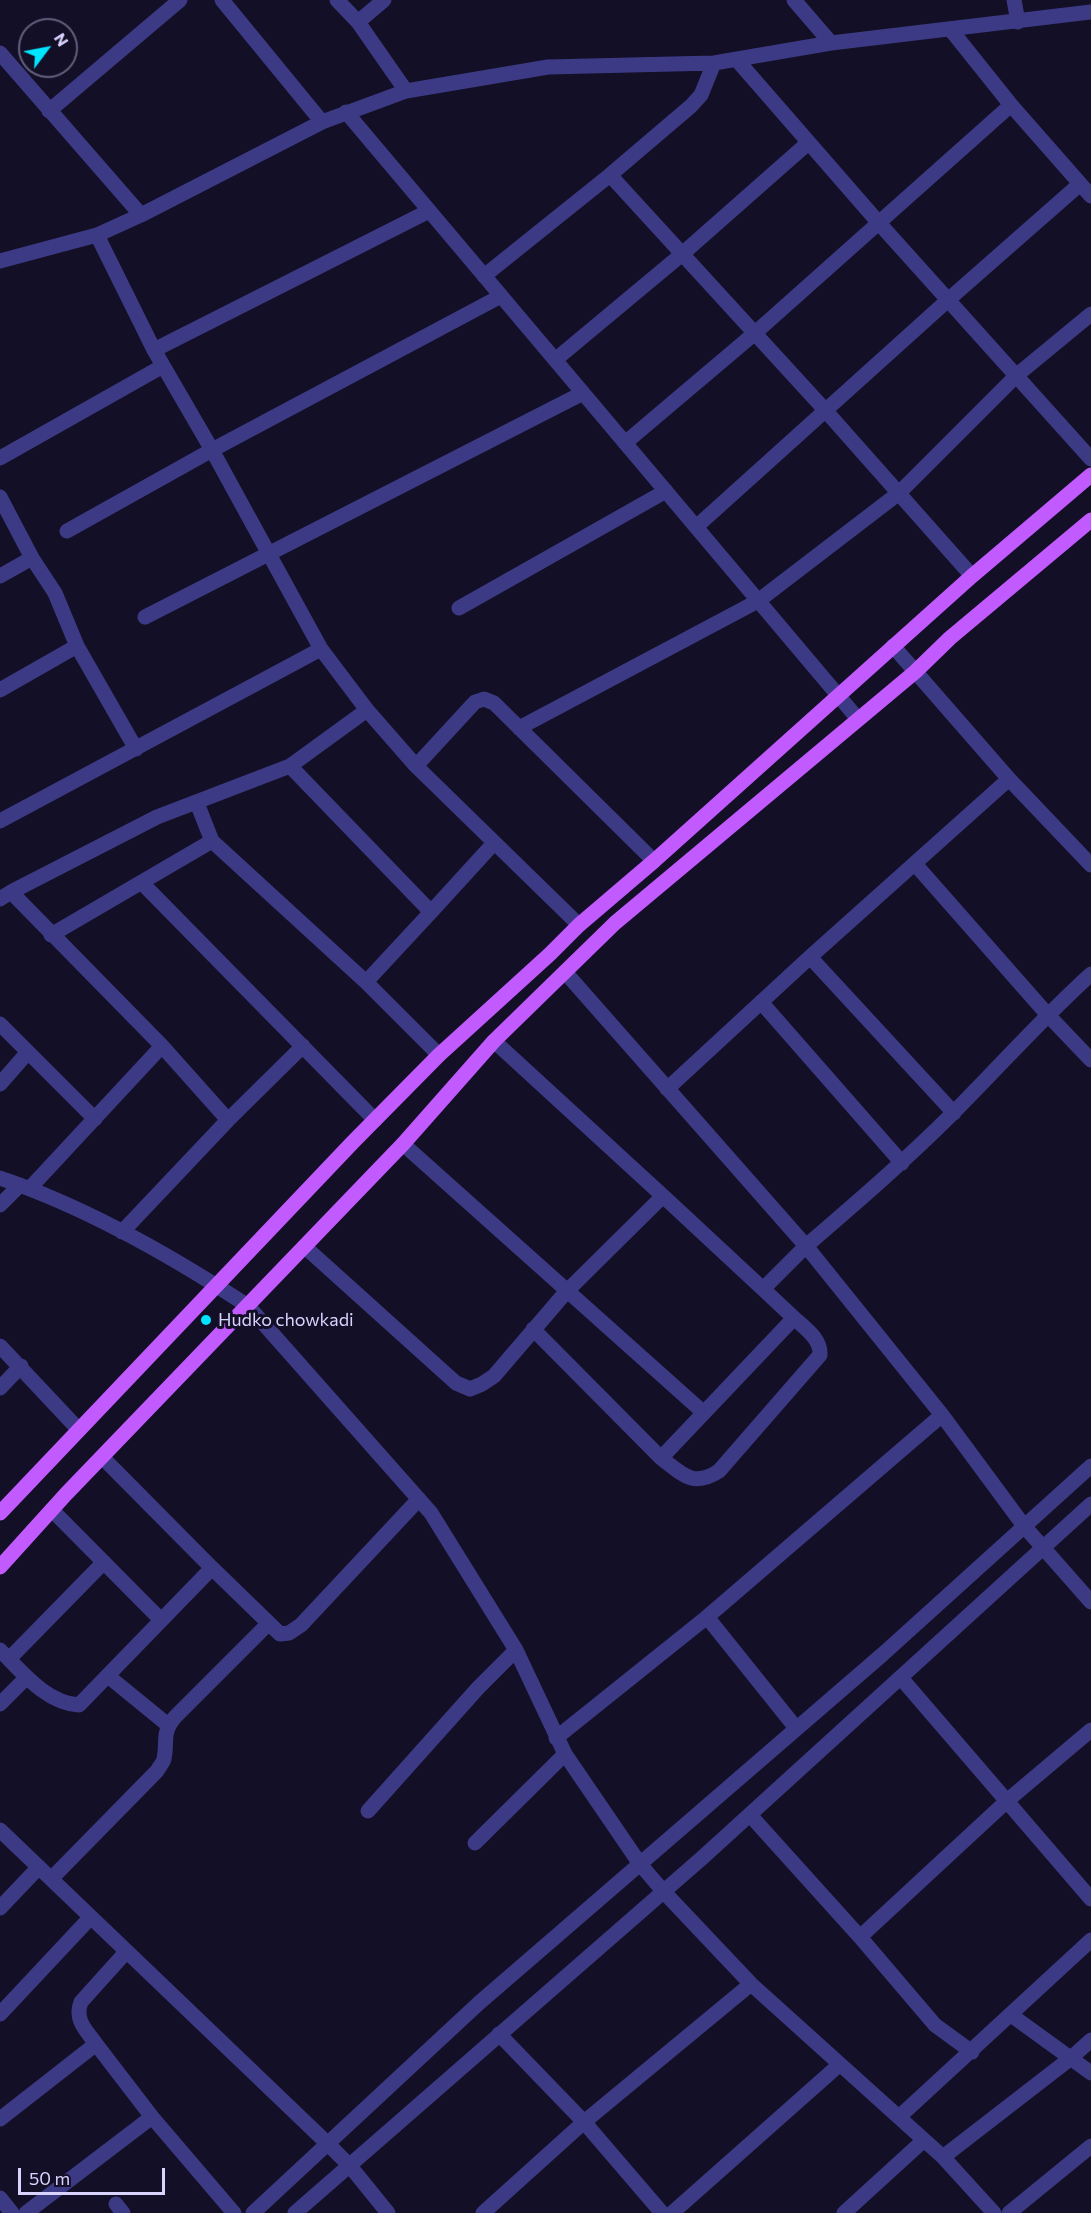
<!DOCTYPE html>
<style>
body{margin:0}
#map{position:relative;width:1091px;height:2213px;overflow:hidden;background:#130f26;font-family:Commissioner,sans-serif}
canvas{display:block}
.north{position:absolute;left:18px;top:18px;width:60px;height:60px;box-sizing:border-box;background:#130f26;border:2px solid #625e7d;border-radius:50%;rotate:58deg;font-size:16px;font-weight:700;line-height:24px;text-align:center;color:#d9d4ff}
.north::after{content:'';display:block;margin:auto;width:21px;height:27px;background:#00e5ff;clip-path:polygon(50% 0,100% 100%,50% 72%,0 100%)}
.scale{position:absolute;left:18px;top:2168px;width:147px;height:27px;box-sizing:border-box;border:3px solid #d9d4ff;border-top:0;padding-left:8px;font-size:18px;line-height:21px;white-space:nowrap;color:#d9d4ff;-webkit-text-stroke:4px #130f26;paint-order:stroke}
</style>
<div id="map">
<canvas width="1091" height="2213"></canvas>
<div class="north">N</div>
<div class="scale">50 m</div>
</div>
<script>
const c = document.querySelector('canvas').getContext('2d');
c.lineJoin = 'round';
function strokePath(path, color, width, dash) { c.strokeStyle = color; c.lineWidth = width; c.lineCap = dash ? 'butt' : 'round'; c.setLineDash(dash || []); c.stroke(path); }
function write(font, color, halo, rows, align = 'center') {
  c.font = font + ' Commissioner,sans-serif'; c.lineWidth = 6; c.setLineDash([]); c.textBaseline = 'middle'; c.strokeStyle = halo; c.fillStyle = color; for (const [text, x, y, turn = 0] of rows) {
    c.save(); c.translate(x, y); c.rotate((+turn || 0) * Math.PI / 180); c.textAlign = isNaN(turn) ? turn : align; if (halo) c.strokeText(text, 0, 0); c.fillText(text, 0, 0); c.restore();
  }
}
const minor = new Path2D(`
 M222,0L322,122
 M337,0L358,22
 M384,0L358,22L406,91
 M794,0L831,43
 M1014,0L1018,22
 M951,30L1011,105L1091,196
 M0,53L141,215
 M737,60L878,222L1091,459
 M714,63L701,95L691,106L610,175L825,410L972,576
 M49,111L180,0
 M346,112L858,719
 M0,261L97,235L141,215L322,122L406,91L548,67L714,63L831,43L1091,12
 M484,276L610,175
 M154,350L429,211
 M555,360L681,255L808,143
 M625,443L755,333L1011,105
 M0,458L163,366
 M0,497L32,558L55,593L77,646L136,749
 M696,527L948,300L1080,184
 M67,531L212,450L501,296
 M0,576L32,558
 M459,608L666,491
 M145,617L583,393
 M893,646L1009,779L1091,865
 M321,649L367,710L416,766L579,925
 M0,690L77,646
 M367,710L290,766L431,912L494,843
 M519,728L758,601L899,493L1017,375L1091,314
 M416,766L475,702L484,699L494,703L654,861
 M197,803L212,841L366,982L439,1055
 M0,821L321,649L212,450L154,350L97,235
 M915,864L1047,1014L1091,1060
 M142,883L375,1120
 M11,892L157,817L290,766
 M0,899L11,892L162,1046L228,1120L122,1232
 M51,935L212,841
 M810,957L954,1113
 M565,972L806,1246C856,1203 906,1160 952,1114C999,1067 1042,1018 1091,974
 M366,982L431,912
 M761,1002L902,1163
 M0,1024L95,1119
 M494,1041L663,1196
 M0,1084L28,1052
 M667,1089L810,957L1009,779
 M228,1120L303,1046
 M403,1144L704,1413
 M0,1178C86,1207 172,1256 248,1306L431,1513L516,1650L565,1754L640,1864L663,1891L751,1984L943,2157
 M30,1188L162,1046
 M0,1205L20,1185
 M305,1247L456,1383L470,1389L482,1384L494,1376L566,1292L663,1196L763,1289L806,1246L942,1415L1024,1526L1091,1602
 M533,1329L661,1458L794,1318L763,1289
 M0,1346L79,1430
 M0,1388L21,1366
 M102,1457L212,1568
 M661,1458C682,1474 693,1488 719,1471L820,1355C821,1339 806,1329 794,1318
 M52,1510L161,1620
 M707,1617L796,1728
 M0,1650C22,1672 46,1703 79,1705L212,1568L280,1634L289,1633L301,1625L419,1499
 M9,1659L104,1562
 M108,1676L168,1725
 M901,1678L1091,1899
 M0,1704L27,1677
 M556,1738L707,1617L942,1415
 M368,1811L478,1688L516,1650
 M750,1815L860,1937L935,2025L972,2052
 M0,1830L328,2144L350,2166L388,2213
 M475,1843L565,1754
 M52,1878L157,1771C159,1767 163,1763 164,1759C168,1740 161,1734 175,1717L268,1624
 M0,1908L39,1867
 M860,1937L1008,1800L1091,1730
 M0,2014L90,1918
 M1011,2015L1091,2073
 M499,2034L584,2122L662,2213
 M96,2044C86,2030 74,2020 81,2002L126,1952
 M899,2117L1091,1940
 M0,2119L96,2044L152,2117L234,2213
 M0,2198L12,2213
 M116,2204L123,2213
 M26,2213L152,2117
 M253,2213L479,2003L883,1654L1091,1466
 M295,2213L702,1858L1091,1504
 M483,2213L584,2122L751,1984
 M672,2213L839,2065
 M844,2213L924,2140
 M994,2213L943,2157L1071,2058L1091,2040
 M1009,2213L1091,2146`);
const major = new Path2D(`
 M0,1513L353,1142L439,1055L550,954L579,925L654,861L972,576L1091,475
 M0,1567L66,1494L403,1144L494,1041L615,923L915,672L950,638L1091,520`);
const markers = [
 [206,1320,6,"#00e5ff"]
];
const poiNames = [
 ["Hudko chowkadi",218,1320]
];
strokePath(minor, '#3d3a85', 15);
strokePath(major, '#c25bff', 15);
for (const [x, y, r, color] of markers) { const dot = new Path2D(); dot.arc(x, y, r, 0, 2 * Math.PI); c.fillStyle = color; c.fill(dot); strokePath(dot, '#130f26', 2); }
write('18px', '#d9d4ff', '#130f26', poiNames, 'left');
</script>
